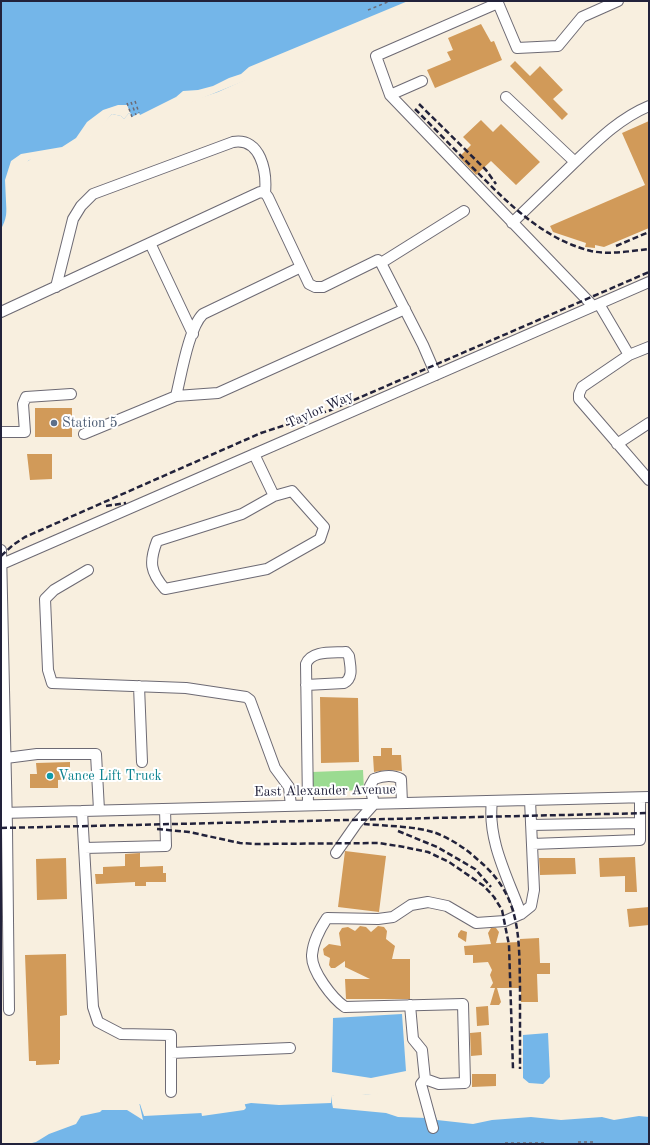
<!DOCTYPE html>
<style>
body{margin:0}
#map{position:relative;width:650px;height:1145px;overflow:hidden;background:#f8efdf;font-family:"Old Standard TT",serif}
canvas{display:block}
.frame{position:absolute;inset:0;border:2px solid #22223b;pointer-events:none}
</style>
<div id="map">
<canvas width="650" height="1145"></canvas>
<div class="frame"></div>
</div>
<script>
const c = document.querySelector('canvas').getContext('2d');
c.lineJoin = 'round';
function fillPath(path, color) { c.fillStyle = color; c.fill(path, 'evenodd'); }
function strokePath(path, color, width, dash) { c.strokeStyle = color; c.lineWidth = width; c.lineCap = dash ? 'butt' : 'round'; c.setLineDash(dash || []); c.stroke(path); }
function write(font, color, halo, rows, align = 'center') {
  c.font = font + ' "Old Standard TT",serif'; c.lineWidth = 4; c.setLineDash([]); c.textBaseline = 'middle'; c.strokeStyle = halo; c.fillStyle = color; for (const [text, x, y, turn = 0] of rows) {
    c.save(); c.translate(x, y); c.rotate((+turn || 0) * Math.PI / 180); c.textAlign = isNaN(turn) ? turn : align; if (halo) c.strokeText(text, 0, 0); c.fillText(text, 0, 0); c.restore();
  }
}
const green = new Path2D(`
 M363,770L364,790L312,792V772Z`);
const water = new Path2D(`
 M1,1H439L258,74L218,92L191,101L176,97L140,115L139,113L132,117L129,113L124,119L121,116L112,114C105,122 82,144 73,147C50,155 31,152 15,173C3,189 12,212 1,229Z
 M402,1014L406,1071L371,1078L332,1072L333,1018Z
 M548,1033L550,1077L543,1084L529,1083L523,1078V1035Z
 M419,1093L461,1106L559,1114H602L649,1108V1144H1V1126L51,1119L82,1110L140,1104L144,1116L202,1113L251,1103L279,1105L331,1103V1096Z`);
const pier = new Path2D(`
 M408,1H441L190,103L177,99L176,97L183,91L198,90L213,86L229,78L241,74L249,67Z
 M118,105H127L132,117L129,113L124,119L121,116L112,114L100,128L75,149L57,157L29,160L16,175L12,183L7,223L5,180L11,161L21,154L62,147L76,138L87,122L103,110Z
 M419,1091L427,1118L398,1117L386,1113L333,1108L332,1103L331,1096H334V1094L358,1093L365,1095L378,1093Z
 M428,1093L461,1104L559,1112L590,1110L602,1112L649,1106V1117L639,1116L614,1120L602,1117L561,1120L531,1117L492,1120L473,1124L437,1120Z
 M139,1102L143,1120L127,1110H102L100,1112L81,1116L76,1124L49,1134L36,1142L28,1144L1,1143V1124L51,1117L82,1108L111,1103Z
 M244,1102L246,1108L244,1110L202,1116L201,1111Z`);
const building = new Path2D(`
 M481,24L491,42L494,41L502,60L435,88L427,70L451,60L447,52L453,50L448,38Z
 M515,61L530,76L540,66L563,90L553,99L568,114L562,120L510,66Z
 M481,120L493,132L501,124L540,162L516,185L491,161L476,175L459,157L471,145L463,137Z
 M649,121V228L604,247L595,245V248L585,247L586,243L553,232L550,226L645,185L622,133Z
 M35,408H72V437H35Z
 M27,454H52V479L30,480Z
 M320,697L358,698L359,762L321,763Z
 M381,748H392V755H401L402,771L387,770L374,772L373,756H381Z
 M70,762V779L58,780V788H30V774H37L36,763Z
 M345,851L386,856L379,912L338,907Z
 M140,853V867L163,866V873H166V882H146V886H135V882L96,884L95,874H103V867L125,866V854Z
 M635,857L637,892H625V876L600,877L599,858Z
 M66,858L67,899L37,900L36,859Z
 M539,858H575L576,874L540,875Z
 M649,907V925L629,927L627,909Z
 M360,926L366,927L371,932L378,926L384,927L387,931L386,939L395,946L392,959H410V999H346L345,979H370L345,967V961L335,968H331L329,965L330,958L324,955L323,949L329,944L341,946L339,933L342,928L348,927L355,931Z
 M491,928H496L499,932L496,943L520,942V939L539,938L540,963H550V974H537L538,1002H521V988H497L501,1002L499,1005H490L495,988H490L493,983L490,975L492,970L488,962L473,963V955H465L464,946L491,944L488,933Z
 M461,930L467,932L466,942L458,937V934Z
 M66,954L67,1015L60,1016V1060H59V1064L36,1065V1061H29L25,955Z
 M488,1006L489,1025L477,1026L476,1007Z
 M481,1032L482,1055L471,1056L470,1033Z
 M472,1074H496V1086L472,1087Z`);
const path = new Path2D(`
 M368,10L390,1
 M135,101L139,113
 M131,102L136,115
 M127,103L132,117
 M578,1142H596
 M505,1143H547`);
const minor = new Path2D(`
 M390,95L422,81
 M506,97L575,162L512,223
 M575,162C598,140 620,118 649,106
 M150,243L193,334
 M381,263L464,211
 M56,287L73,219L81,206L93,194L233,142C261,137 267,172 265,193
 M599,304L629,355L582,387L579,394V399L649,480
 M593,306L390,95L376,56L498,3L517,48L558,46L582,17L618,1
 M1,312L260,192L265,193L268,197L309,284L315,287H323L378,260L381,263L423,345L436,375
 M629,355L649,347
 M176,396C181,376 189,327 203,314L301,267
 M1,432H25L23,404L26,397L71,394
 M84,434L176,396L218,393L405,309
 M617,444L649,423
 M254,454L274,496L242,514L157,541C149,562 150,572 165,589L267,569L320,539L324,527L292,491L274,496
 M1,550L7,828L9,1010
 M2,564L649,282
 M88,570L54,590L45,599L48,670L52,683L186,688L246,697L250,700L275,768L289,787L291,806
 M306,685L344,683C354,678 350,665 349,656L346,652C333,653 311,650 306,664L308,805
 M139,686L142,762
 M6,758L37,754H96L99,810
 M492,801C487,840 508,878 521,914
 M82,811L93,1007L98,1022L121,1034L171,1035V1092
 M1,813L649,797
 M531,825L640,823
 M532,844L640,840V798
 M84,848L166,846L165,809
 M336,853L357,823L374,804L370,786L374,779C382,776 392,774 401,779L402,803
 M410,1005L413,1039L422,1050L425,1079L439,1084L465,1083L463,1004L345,1007C333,999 311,971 312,955C313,941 320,929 327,918L378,919L393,917L411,905L428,902L447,906L476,923L505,921L521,914L531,906L534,890L530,800
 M171,1053L290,1048
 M425,1079L421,1084L433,1128`);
const rail = new Path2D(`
 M419,104L486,170L496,184
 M415,109C435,129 455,150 475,170C509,204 543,239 591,251C610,255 630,251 649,249
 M616,246L649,232
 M106,506L126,503
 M1,556L13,545L25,537L261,433L331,410L649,272
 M364,824C385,826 415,826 436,833C451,839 465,848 477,859C521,895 519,935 520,987C520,1015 520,1042 520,1069
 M1,828L649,813
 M157,829L189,832L240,843L256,844L379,843L404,847L428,852L449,862L484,886L494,897L502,910L509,945L513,1069
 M398,831L437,847L475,869L491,887`);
const markers = [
 [54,423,4,"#5c6f8a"],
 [50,776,4,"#0f9aa8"]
];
const streetNames = [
 ["Taylor Way",320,410,-24],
 ["East Alexander Avenue",325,791,-1]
];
const serviceNames = [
 ["Station 5",62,423]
];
const cultureNames = [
 ["Vance Lift Truck",58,776]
];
fillPath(green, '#9bdb91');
fillPath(water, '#74b6e9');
fillPath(pier, '#f8efdf');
fillPath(building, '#d19a59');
strokePath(minor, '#6d6a74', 12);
strokePath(path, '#6d6a74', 1.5, [3, 3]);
strokePath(minor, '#fff', 10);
strokePath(rail, '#22223b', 2.5, [6, 3]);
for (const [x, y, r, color] of markers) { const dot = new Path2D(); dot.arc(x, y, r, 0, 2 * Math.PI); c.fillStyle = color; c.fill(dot); strokePath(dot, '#fff', 1.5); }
write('14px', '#22223b', '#fff', streetNames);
write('14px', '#4e5e75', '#fff', serviceNames, 'left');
write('14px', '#0d838f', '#fff', cultureNames, 'left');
</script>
